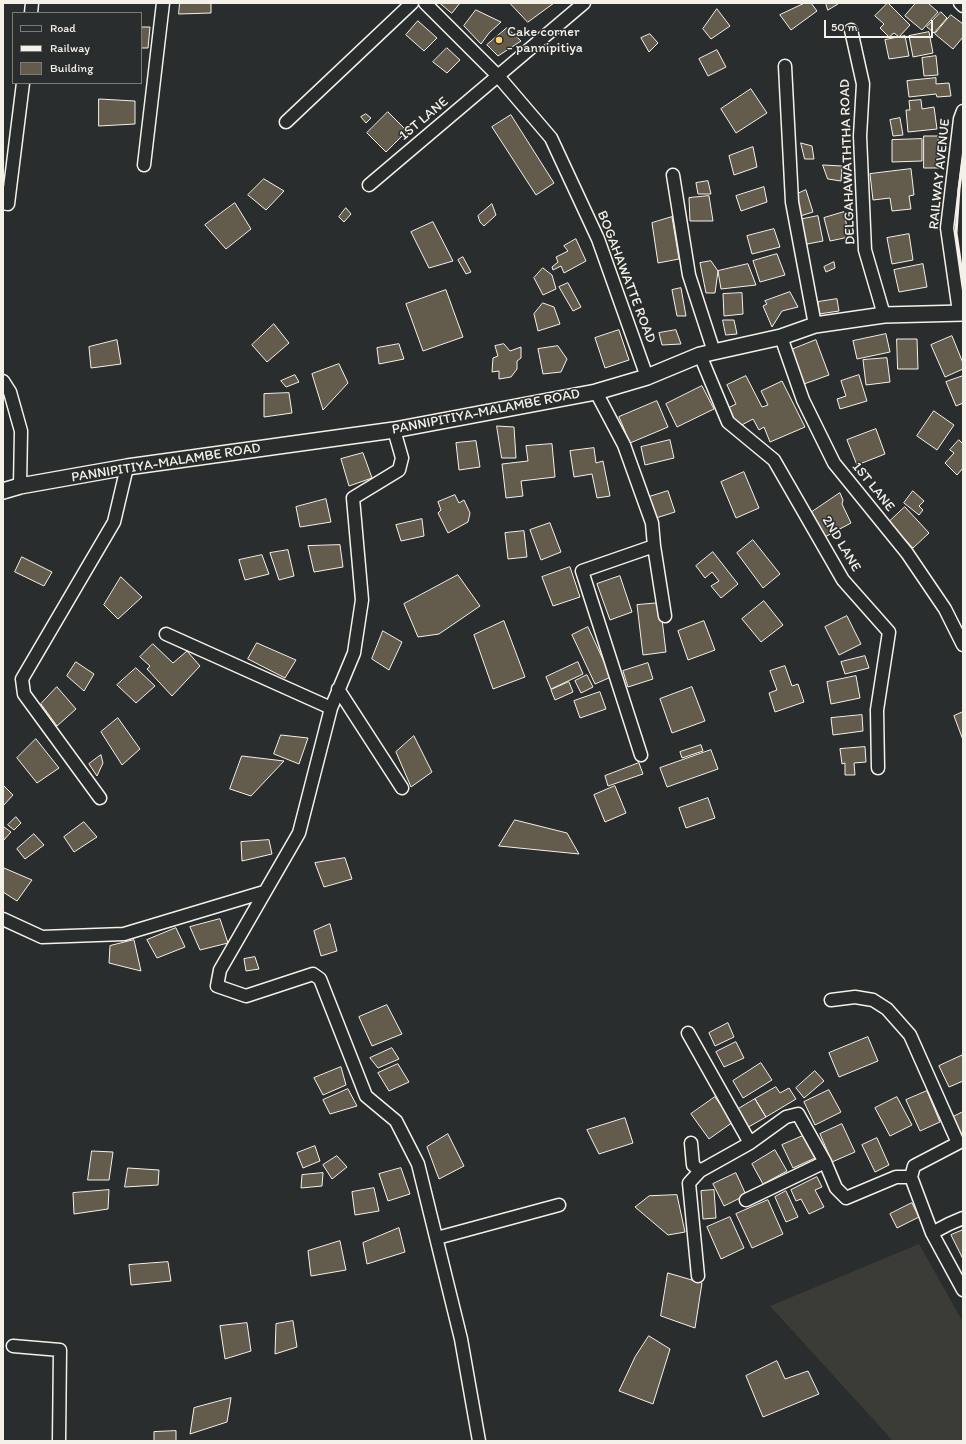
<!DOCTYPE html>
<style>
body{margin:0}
#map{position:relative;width:966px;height:1444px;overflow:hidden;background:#2a2d2e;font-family:Itim,sans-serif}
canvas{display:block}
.frame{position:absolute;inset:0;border:4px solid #f4f1e8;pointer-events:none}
.legend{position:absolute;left:12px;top:12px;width:130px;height:72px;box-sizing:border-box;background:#2a2d2e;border:1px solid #7b7b78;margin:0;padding:5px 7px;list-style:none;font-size:12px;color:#f4f1e8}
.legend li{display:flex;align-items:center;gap:8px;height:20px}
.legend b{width:20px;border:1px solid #7b7b78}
.scale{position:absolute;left:824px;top:20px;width:109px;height:18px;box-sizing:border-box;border:2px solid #f4f1e8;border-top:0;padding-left:5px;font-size:12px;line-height:14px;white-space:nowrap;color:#f4f1e8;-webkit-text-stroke:3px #2a2d2e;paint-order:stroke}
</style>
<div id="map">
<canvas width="966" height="1444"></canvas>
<div class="frame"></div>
<ul class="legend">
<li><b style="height:5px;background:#2a2d2e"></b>Road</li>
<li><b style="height:5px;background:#f4f1e8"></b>Railway</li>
<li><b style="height:11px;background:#635b4c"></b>Building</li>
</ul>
<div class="scale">50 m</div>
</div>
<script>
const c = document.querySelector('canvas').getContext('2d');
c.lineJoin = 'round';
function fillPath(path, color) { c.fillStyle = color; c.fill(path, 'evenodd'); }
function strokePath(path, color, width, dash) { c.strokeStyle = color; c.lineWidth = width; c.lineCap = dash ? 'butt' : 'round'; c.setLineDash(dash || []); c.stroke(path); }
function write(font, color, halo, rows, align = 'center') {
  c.font = font + ' Itim,sans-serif'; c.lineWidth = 3; c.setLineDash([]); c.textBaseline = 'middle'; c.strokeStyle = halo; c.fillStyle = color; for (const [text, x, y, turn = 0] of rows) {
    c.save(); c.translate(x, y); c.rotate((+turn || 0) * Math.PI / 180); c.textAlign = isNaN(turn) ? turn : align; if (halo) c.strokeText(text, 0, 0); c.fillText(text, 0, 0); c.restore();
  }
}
const built = new Path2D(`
 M919,1244L963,1322V1441H893L770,1306Z`);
const building = new Path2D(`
 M180,3H211V13L179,14Z
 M440,3H460L452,13Z
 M510,3H554L528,22Z
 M805,3H811L817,11L791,30L780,15Z
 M826,3H837L838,4L828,10Z
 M888,3L910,25L899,37L894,33L889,37L880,28L884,24L875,16Z
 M916,3H928L938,12L922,30L905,16Z
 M717,9L730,26L711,39L703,29Z
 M476,10L501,22L489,33L481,44L464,26Z
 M941,12L947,18L934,33L927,27Z
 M951,15L963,24V37L953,49L935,34Z
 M418,21L437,38L424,51L406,35Z
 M141,27H150L148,48H141Z
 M507,28L521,41L498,56L487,45Z
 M929,32L933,53L913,57L909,36Z
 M650,34L658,43L649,52L641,38Z
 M905,36L909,56L889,59L885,40Z
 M447,48L460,60L447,73L433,62Z
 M717,50L726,67L708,76L699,59Z
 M936,56L938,75L924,76L922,58Z
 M936,78V84L949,83L951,96L937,97L936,94L909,97L907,81Z
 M751,89L767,113L736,133L721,109Z
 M99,99L135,101V124L99,126Z
 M921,100L922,109L934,107L937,129L908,132L906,110H910L909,101Z
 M388,112L407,131L386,152L367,133Z
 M366,114L371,118L366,123L361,117Z
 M511,115L554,183L536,195L492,127Z
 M900,118L903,135L893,136L890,120Z
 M924,136H938L940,168H924Z
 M922,139V161L892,162V140Z
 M801,143L812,146L814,159H805Z
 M753,147L757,167L734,175L729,156Z
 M823,165L842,166L841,181L828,179Z
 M911,169L914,195L909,196L911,209L892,211L890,198L873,200L870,174Z
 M264,179L284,191L266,210L248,195Z
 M708,181L711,194H698L696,183Z
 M764,187L767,202L741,211L736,196Z
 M806,190L813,212L797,217L795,195Z
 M709,196L713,221H690L689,198Z
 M235,203L251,229L226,249L205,225Z
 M492,204L496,215L484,226L480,222L478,216Z
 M346,208L351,214L344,222L339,217Z
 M844,212L849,237L830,241L824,218Z
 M818,216L823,241L802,245L798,220Z
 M672,217L679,259L658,263L652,223Z
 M433,222L453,261L429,268L411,232Z
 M774,229L780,247L752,254L747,236Z
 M909,234L913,260L892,264L887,238Z
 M576,239L586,261L564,273L561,266L553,270L552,267L558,262L556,257L568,251L564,246Z
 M777,254L785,275L760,282L753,261Z
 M463,257L471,272L466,274L458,260Z
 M711,261L718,271L715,293H706L700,263Z
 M834,262L835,268L826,272L824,267Z
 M748,264L756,285L721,289L718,271Z
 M923,264L927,287L899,292L894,270Z
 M543,268L552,275L556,289L543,295L534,278Z
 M568,283L581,307L573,311L559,287Z
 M681,288L686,316H677L672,290Z
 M446,290L463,337L423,351L406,304Z
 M790,292L798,307L782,311L772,327L763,306L767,304L765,301Z
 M742,293L743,314L724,316L723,294Z
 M837,299L839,311L819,314L818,302Z
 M543,303L554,307L560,324L538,331L534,314Z
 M723,320H734L737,334L726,335Z
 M274,324L289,343L267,362L252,345Z
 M619,330L629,360L605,368L595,338Z
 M676,330L681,344L662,345L659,333Z
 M886,334L890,352L857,359L853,341Z
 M952,336L963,363V369L945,377L931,345Z
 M897,339H917L918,369H898Z
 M117,340L121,364L91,368L89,347Z
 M816,340L829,375L804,384L791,350Z
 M399,344L404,359L379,364L377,348Z
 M504,344L510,351L521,347V358L517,361V369L511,377L499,379V371L492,372L493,358L498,356L495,346Z
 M558,346L567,359L561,372L543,374L538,349Z
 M887,358L890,382L866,385L863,360Z
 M339,364L348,383L323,410L312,374Z
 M295,375L299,382L286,387L281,381Z
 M859,375L867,401L840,409L837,399L846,396L841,381Z
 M746,376L762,407L768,405L761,391L782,381L805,427L770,442L764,427L759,430L753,419L738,427L728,408L736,404L727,385Z
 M963,376V403L956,406L946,382Z
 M702,386L714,409L677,427L666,404Z
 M289,393L292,413L264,417V394Z
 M657,401L668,427L630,443L619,417Z
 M934,411L954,425L937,450L917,436Z
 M497,426L514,427L516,458H502Z
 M876,429L885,454L857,465L847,440Z
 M670,440L674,458L645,465L641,447Z
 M959,440L963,444V468L957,475L945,463L954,453L950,450Z
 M476,441L480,467L459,470L456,443Z
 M552,444L555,477L521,481L523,496L506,498L502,464L528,461L526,446Z
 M594,448L596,463L603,461L610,496L597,498L592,474L574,477L570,451Z
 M363,453L372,478L349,486L341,459Z
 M744,472L759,508L736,518L721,482Z
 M668,491L675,512L656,518L649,497Z
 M913,491L924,501L919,506L923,510L919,515L904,503Z
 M840,493L843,500L842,504L851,523L823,538L809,514Z
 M455,495L459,503L464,500L470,513L468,522L448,533L438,513L441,510L438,502Z
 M326,499L331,522L300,527L296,507Z
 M905,507L929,533L913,548L889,522Z
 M422,519L424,536L401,541L396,525Z
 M550,523L561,552L541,560L530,530Z
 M524,531L527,557L508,559L505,533Z
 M753,540L780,574L763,588L737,553Z
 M340,545L343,567L314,572L308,546Z
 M288,550L294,576L279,580L270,553Z
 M713,552L738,584L721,598L711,586L719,581L712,572L705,578L696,566Z
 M262,555L269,574L245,580L239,560Z
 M22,557L52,572L44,586L15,572Z
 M570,567L580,597L553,606L542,577Z
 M458,575L480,606L439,634L418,637L404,604Z
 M620,576L632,612L610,620L597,584Z
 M121,577L142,597L118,619L104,605Z
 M764,601L783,625L761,642L742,619Z
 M660,603L666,652L643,655L637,605Z
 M847,616L861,644L839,655L825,627Z
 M504,621L525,677L493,689L474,635Z
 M704,621L715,650L688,660L678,631Z
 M588,627L611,677L595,684L572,635Z
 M383,631L402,642L389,670L372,659Z
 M257,643L296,660L285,678L248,659Z
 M153,644L173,663L187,651L200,666L172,696L147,669L150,666L140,657Z
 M865,656L869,668L845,674L841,662Z
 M76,662L94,674L84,691L67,676Z
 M578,662L583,674L551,689L546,677Z
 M648,663L653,679L628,687L623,671Z
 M785,666L792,686L798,684L804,702L775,712L769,693L777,690L770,671Z
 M136,668L155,686L136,703L117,685Z
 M587,675L593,687L581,693L575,681Z
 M856,676L860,698L831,704L827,682Z
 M569,682L573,692L555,700L551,690Z
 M57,687L76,709L57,726L41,704Z
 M692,687L705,721L672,733L660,699Z
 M600,692L606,709L580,718L574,701Z
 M963,712V740L954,716Z
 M862,715L863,731L833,735L831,718Z
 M118,718L140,749L122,765L101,732Z
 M281,735L308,738L299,764L274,754Z
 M414,736L432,772L411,787L396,752Z
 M36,739L59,768L37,783L17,758Z
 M701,745L703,751L682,758L680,752Z
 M865,747L866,762L854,763L855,775H845V763L842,764L840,749Z
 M711,750L718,769L667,787L660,768Z
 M101,755L103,763L97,776L89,764Z
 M242,756L284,761L251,796L230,789Z
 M639,763L643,774L608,786L605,776Z
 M3,785L13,795L3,806Z
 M615,786L626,813L605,822L594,795Z
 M708,798L715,818L686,828L679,808Z
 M16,817L21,823L14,830L8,825Z
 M515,820L567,833L579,854L499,846Z
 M84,822L97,837L74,852L64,837Z
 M4,827L11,832L3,841V828Z
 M34,834L44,845L25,859L17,849Z
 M269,840L272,854L242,861L241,842Z
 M345,858L352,879L324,887L315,863Z
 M4,868L32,880L17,901L3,892V870Z
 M220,919L228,943L200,950L190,927Z
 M330,924L337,951L321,956L314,931Z
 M176,928L185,947L157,958L147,940Z
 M134,940L141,971L109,963L110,946Z
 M255,957L259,969L246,971L244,959Z
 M387,1005L402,1034L372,1046L359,1017Z
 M728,1023L734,1037L715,1046L709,1033Z
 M868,1037L878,1061L839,1077L829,1053Z
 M736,1042L744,1058L724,1067L716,1052Z
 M392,1048L399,1059L378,1068L370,1058Z
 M963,1055V1081L949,1087L939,1066Z
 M761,1063L772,1080L743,1098L733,1081Z
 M398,1064L409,1082L389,1091L378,1073Z
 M341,1067L346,1085L323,1095L314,1078Z
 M815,1071L824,1081L804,1098L796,1088Z
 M776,1087L780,1093L789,1088L796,1099L766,1117L755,1099Z
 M348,1089L357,1106L330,1114L323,1100Z
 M829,1090L841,1112L815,1125L804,1102Z
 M927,1091L940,1122L920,1131L906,1100Z
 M715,1097L733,1122L709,1139L691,1114Z
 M897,1097L912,1125L890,1136L875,1108Z
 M755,1099L766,1117L745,1129L735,1111Z
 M963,1112V1140L953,1117Z
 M625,1118L633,1143L599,1154L587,1130Z
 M842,1124L855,1152L832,1162L820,1134Z
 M448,1134L464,1166L439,1179L427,1147Z
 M805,1135L815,1158L793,1168L782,1145Z
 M877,1138L889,1165L875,1172L862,1145Z
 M315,1146L320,1161L303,1168L297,1153Z
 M775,1150L787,1171L763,1184L752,1164Z
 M92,1151L113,1152L109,1180H88Z
 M337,1156L347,1167L332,1179L323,1165Z
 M128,1168L159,1170L158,1185L125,1187Z
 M401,1168L410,1194L388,1201L379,1174Z
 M323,1173L322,1186L301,1188L302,1175Z
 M736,1173L746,1195L724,1206L713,1184Z
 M817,1177L822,1187L815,1190L824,1207L809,1214L801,1199L796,1201L791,1190Z
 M374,1188L379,1211L355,1215L352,1192Z
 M109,1190L108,1209L74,1214L73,1193Z
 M714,1190L716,1218L703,1219L701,1191Z
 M786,1191L798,1217L786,1222L775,1197Z
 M677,1195L685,1232L668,1235L635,1207L649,1196Z
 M768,1200L783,1234L752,1248L736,1214Z
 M912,1203L919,1217L897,1228L890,1214Z
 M730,1217L744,1248L721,1259L707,1227Z
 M399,1228L405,1252L367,1264L363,1243Z
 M963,1230V1259L951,1235Z
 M340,1241L346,1270L311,1276L308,1251Z
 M168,1262L171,1281L131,1285L129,1265Z
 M668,1273L702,1283L695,1328L661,1316Z
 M293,1321L297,1347L275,1354L276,1324Z
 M247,1323L251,1351L225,1359L220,1326Z
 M649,1336L670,1349L653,1404L619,1391L635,1357Z
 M777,1361L785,1379L808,1371L819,1394L763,1417L746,1376Z
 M231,1398L227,1422L190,1434L194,1408Z
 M176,1431V1441H154V1432Z`);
const minor = new Path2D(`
 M425,3L498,76L551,138L598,239L647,377
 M960,3L963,6
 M31,13L32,3
 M851,30L863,84L860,136L865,250L884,315
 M785,66L792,202L815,325
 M286,122L412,3
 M144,165L163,3
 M673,175L689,275L714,352
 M369,185L584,3
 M3,203L8,204L23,83
 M959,312L947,228L960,119L963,111
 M781,337L803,400L834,463L907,553L945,609L963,645
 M700,355L728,422L774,460L843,580L889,632L877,710L878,768
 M3,381L10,392L21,431L20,486
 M596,392L624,445L652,523L654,546L665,616
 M394,430L402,458L399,470L353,498L362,600L354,653L331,708L299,833L220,970L217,986L246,996L313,974L320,979L366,1096L396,1121L418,1164L461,1339L479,1441
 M166,634L331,708
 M338,689L402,788
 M641,755L582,571L654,546
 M100,798L24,694L22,679L114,522L127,467
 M3,919L42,937L124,934L264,892
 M831,1000L855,997L873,1000L887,1009L910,1035L958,1143L914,1166L911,1177L932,1233L963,1290
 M688,1033L750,1143L786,1117L798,1114L825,1162L836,1188L846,1198L896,1177H911
 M691,1143L693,1165L700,1171
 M746,1200L825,1162
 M932,1233L949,1224L963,1218
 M437,1238L559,1205
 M698,1276L689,1183L700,1171L750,1143
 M13,1346L60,1350L59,1441`);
const tertiary = new Path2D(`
 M3,491L20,486L127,467L394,430L596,392L647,377L700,355L781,337L815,325L884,315L963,313`);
const rail = new Path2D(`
 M963,160L959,189L956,233L963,281`);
const markers = [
 [499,40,4,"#ffd166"]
];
const poiNames = [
 ["Cake corner",507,32],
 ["- pannipitiya",507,48]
];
const streetNames = [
 ["1ST LANE",424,119,-40],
 ["DELGAHAWATHTHA ROAD",848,162,-92],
 ["RAILWAY AVENUE",940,174,-84],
 ["BOGAHAWATTE ROAD",626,277,69],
 ["PANNIPITIYA-MALAMBE ROAD",486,412,-11],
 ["PANNIPITIYA-MALAMBE ROAD",166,463,-9],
 ["1ST LANE",873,487,51],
 ["2ND LANE",841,544,59]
];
fillPath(built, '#3b3b37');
fillPath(building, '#635b4c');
strokePath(building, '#f4f1e8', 1);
strokePath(minor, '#f4f1e8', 15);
strokePath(tertiary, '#f4f1e8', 18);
strokePath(minor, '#2a2d2e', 12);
strokePath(tertiary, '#2a2d2e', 15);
strokePath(rail, '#f4f1e8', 3);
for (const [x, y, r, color] of markers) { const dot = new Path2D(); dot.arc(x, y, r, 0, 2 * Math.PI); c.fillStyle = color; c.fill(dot); strokePath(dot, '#2a2d2e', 1.5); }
write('14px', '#f4f1e8', '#2a2d2e', poiNames, 'left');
write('14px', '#f4f1e8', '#2a2d2e', streetNames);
</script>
